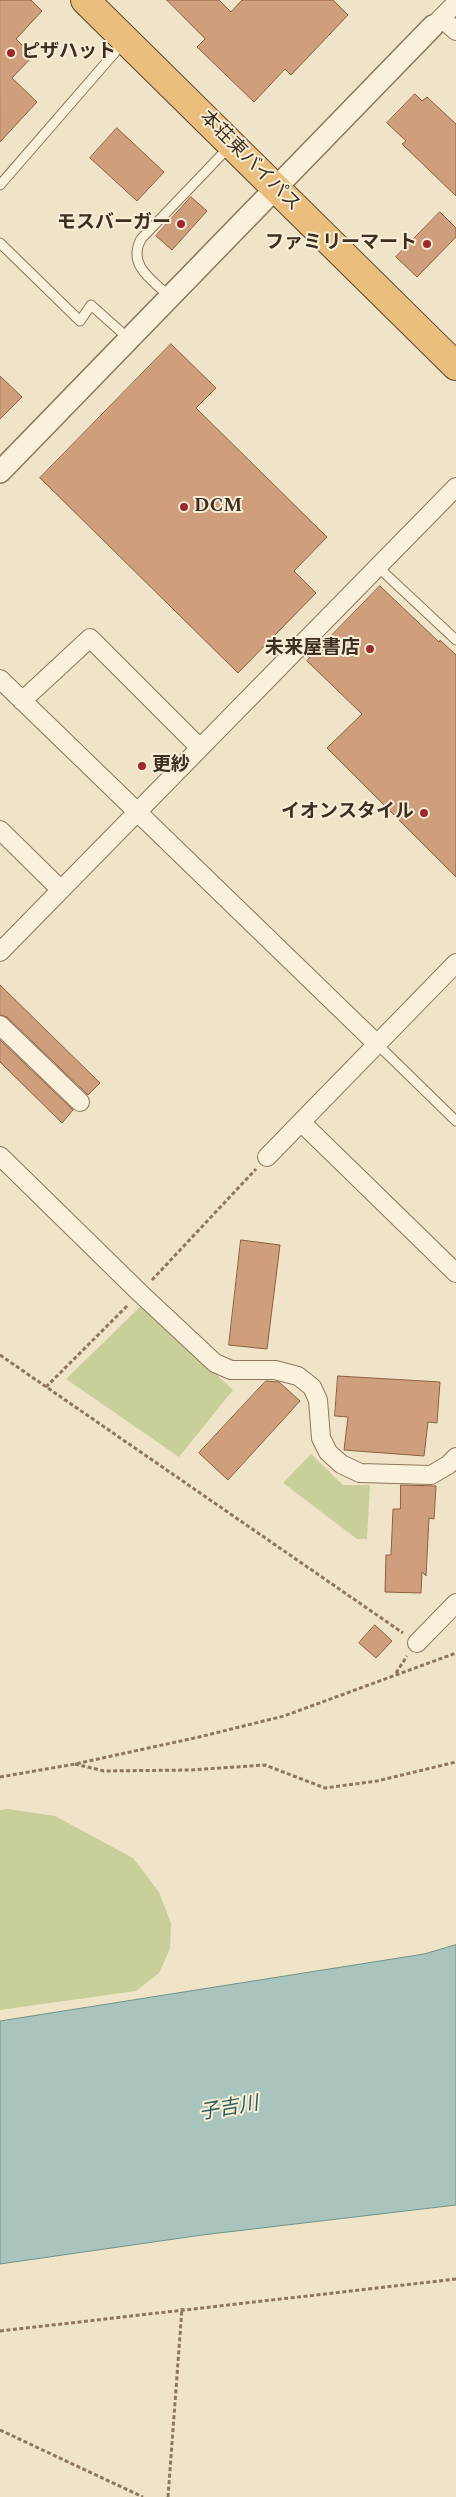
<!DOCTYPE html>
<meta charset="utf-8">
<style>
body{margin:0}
canvas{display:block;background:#f0e4c8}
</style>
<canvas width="456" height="2497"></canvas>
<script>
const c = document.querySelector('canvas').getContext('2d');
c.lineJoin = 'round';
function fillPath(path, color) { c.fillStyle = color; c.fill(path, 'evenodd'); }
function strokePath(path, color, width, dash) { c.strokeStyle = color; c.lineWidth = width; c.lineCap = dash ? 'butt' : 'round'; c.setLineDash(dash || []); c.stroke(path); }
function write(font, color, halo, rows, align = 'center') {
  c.font = font + ' Spectral,"Noto Sans JP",serif'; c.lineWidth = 4; c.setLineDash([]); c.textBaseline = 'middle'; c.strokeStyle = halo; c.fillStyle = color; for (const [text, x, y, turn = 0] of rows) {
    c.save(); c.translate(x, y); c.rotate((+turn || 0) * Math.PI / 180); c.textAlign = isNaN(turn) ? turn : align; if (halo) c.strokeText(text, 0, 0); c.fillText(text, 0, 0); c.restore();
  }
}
const green = new Path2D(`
 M142,1305L233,1390L179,1457L66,1379Z
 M311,1454L343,1485H370L367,1539H357L283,1483Z
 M8,1809L55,1816L133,1858L159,1892L171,1923L170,1949L159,1973L136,1991L0,2010V1810Z`);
const water = new Path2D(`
 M456,1945V2205L202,2235L0,2264V2021L424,1954Z`);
const building = new Path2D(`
 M0,0H31L42,11L16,39L33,56L12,78L37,102L0,142Z
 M167,0H219L231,12L242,0H333L348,15L291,75L285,69L254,102L197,47L205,39Z
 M415,94L422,101L427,97L456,124V196L402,144L406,141L387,123Z
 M117,128L164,172L137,201L90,158Z
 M191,197L207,211L172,250L156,236Z
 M440,212L456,228V237L417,277L396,257Z
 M171,344L216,388L196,408L327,537L294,571L316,593L238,673L40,478Z
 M0,376L22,397L0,419Z
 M380,586L439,642L440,640L456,655V877L327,748L362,714L307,661Z
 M0,985L100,1083L88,1095L7,1017L0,1015Z
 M0,1040L73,1110L62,1123L0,1062Z
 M241,1240L280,1245L267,1349L229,1345Z
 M338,1376L440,1382L437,1423L428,1422L424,1456L344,1450L348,1417L335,1416Z
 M266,1381L279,1382L300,1401L228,1480L199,1453Z
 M401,1485L436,1486L434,1519L429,1518L426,1576L422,1572L421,1593L385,1592L386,1555H391L393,1509H400Z
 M375,1625L392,1641L376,1658L359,1643Z`);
const path = new Path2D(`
 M152,1280L256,1169
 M0,1355L403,1633
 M46,1387L127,1306
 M396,1673L407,1656
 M75,1764L104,1771L190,1770L265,1765L325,1788L377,1781L456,1762
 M0,1777L75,1764L199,1737L284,1716L456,1653
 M0,2331L456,2279
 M0,2430L143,2497
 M168,2497L182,2308`);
const service = new Path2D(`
 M0,185L124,42
 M0,243L80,321L91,305L129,339
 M169,296C152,280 127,265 141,239L230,146
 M378,567L456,640
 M377,1044L456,1121`);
const minor = new Path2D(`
 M441,18L456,31
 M433,26L456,3
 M0,679L377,1044
 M22,701L90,638L200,748
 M0,830L61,890
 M0,952L456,487
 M0,1025L80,1102
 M301,1122L456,1273
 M0,1156L140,1293L215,1363L231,1370H275L298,1376L312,1387L318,1400L321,1438L328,1452L341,1464L360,1473L431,1475L448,1465L456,1457
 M267,1157L456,963
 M417,1643L456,1603`);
const tertiary = new Path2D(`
 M0,472L433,26`);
const trunk = new Path2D(`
 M85,0L456,366`);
const markers = [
 [11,53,5,"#9e2a2b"],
 [181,224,5,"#9e2a2b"],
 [427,244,5,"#9e2a2b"],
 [184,507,5,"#9e2a2b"],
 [370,649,5,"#9e2a2b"],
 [142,766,5,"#9e2a2b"],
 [424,813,5,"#9e2a2b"]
];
const poiNames = [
 ["ピザハット",21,53,"left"],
 ["モスバーガー",171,224],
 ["ファミリーマート",417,244],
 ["DCM",194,507,"left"],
 ["未来屋書店",360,649],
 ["更紗",152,766,"left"],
 ["イオンスタイル",414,813]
];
const streetNames = [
 ["本荘東バイパス",249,162,45]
];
const waterNames = [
 ["子吉川",229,2110,-10]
];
fillPath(green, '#c9cf9b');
fillPath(water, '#a9c4bc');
strokePath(water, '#6f938a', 1);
fillPath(building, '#cf9f7d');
strokePath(building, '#8d5f41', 1);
strokePath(service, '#8d765c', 11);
strokePath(minor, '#8d765c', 20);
strokePath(tertiary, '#8d765c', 24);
strokePath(trunk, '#5b4430', 30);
strokePath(path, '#8d765c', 3, [4, 2.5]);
strokePath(service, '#faf1dc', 9);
strokePath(minor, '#faf1dc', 18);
strokePath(tertiary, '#faf1dc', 21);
strokePath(trunk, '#eabe7c', 28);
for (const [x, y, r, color] of markers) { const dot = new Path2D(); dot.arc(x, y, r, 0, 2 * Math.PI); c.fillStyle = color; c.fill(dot); strokePath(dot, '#f7eed8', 2); }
write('bold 19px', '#3d2e20', '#f7eed8', poiNames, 'right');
write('19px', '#3d2e20', '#f7eed8', streetNames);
write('italic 20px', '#2f5d5a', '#f7eed8', waterNames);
</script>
